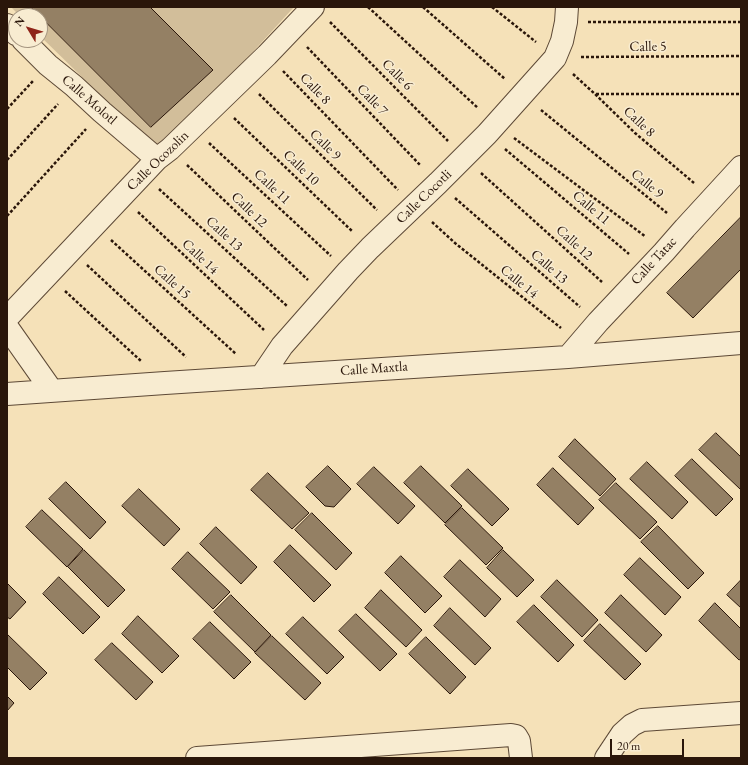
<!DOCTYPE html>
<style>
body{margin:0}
#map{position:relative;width:748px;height:765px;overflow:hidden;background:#f5e1b8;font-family:"EB Garamond",serif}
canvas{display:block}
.frame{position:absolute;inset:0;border:8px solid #2a160a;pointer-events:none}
.north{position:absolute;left:8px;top:8px;width:40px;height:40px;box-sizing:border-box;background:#f8ecd1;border:1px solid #a69681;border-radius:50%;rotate:308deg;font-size:11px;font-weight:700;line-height:16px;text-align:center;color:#2a160a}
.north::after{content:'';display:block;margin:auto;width:14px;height:18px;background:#8f2418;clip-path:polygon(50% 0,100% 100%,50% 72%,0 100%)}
.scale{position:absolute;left:610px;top:739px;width:74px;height:18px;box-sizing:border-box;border:2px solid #2a160a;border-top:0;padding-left:5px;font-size:12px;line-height:14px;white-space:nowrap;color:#2a160a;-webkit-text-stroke:3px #f8ecd1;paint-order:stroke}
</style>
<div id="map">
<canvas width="748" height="765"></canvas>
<div class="frame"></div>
<div class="north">N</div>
<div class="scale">20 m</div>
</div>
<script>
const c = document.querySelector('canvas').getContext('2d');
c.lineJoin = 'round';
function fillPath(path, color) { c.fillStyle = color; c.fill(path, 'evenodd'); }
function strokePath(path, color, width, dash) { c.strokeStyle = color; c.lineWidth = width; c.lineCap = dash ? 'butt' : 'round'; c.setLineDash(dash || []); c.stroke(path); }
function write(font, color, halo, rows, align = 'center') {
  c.font = font + ' "EB Garamond",serif'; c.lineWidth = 3; c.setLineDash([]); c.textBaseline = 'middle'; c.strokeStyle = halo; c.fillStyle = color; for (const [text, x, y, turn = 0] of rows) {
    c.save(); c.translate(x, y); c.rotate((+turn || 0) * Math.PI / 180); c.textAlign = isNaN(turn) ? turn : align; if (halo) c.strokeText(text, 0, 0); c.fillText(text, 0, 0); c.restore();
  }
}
const green = new Path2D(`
 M11,7H294L160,153L40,36V16H20Z`);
const building = new Path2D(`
 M31,7H150L213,70L151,127Z
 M741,217V269L693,318L667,293Z
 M716,433L741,457V489H740L699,450Z
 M575,439L616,479L600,496L559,457Z
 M692,459L733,499L716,516L675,476Z
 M647,462L688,502L672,519L630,479Z
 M328,466L351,489L334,507L325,506L306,487Z
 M421,466L462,506L445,523L404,483Z
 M374,467L415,506L398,524L357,484Z
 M553,468L594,508L578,525L537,485Z
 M468,469L509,509L492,526L451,486Z
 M268,473L309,513L292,529L251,490Z
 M66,482L106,522L90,539L49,499Z
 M616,483L657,522L640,539L599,500Z
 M139,489L180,529L164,546L122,506Z
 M462,508L503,548L486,565L445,525Z
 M42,510L83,549L67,567L26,527Z
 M312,513L352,553L336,570L295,530Z
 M658,526L704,573L688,589L641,542Z
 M216,527L257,567L241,584L200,544Z
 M290,545L331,585L314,602L274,562Z
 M84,550L125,590L108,607L68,567Z
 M503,550L534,580L517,597L487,568Z
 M188,552L230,592L213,609L172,569Z
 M401,556L442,596L425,613L385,573Z
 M640,558L681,597L665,615L624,575Z
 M460,560L501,599L485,617L444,577Z
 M59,577L100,617L83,634L43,594Z
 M557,580L598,620L582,637L541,597Z
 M741,580V608L727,595Z
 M7,583L26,602L10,619L7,617Z
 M381,590L422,630L406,647L365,608Z
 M231,595L271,635L255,652L214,612Z
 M621,595L662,635L646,652L605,613Z
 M715,603L741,629V659L739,660L699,621Z
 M534,605L574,645L558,662L517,622Z
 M450,608L491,648L475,665L434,626Z
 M356,614L397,654L380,671L339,631Z
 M138,616L179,656L162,673L122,634Z
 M303,617L344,657L327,674L286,634Z
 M210,622L251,662L234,679L193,639Z
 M600,624L641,664L625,680L584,641Z
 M7,634L47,673L30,690L7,667Z
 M272,636L321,683L305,700L255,653Z
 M426,637L466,677L450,694L409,654Z
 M112,643L153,682L136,700L95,660Z
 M7,696L14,703L7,711Z`);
const path = new Path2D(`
 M368,7L478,108
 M423,7L505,79
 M492,7L536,42
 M330,22L448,141
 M588,22H741
 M307,47L421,166
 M581,57L741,56
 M283,71L398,190
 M573,74L595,94L635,133L694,183
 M259,94L377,210
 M596,94H741
 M7,109L33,81
 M541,110L667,213
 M234,118L353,232
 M514,138L646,237
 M209,143L331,256
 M505,149L629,254
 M7,160L58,104
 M187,165L308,280
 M481,173L602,282
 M159,189L287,306
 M455,198L580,307
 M138,212L264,330
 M7,216L86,129
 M432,222L455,243L561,328
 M111,240L236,354
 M87,265L186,357
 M65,291L141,361`);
const minor = new Path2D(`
 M7,25L16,34
 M23,40L48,65L74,86L102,112L157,159
 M7,318L157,159L170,149L267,55L313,7
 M7,327L52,391
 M568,357L598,322L664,252L685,228L741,167
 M261,377L282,346L348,271L370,248L438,183L487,134L555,58L562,41L566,22L567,7
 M7,394L165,383L568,357L741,343
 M197,758L511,735L516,736L519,741L521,758
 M606,758L622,734L632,725L642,720L741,713`);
const streetNames = [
 ["Calle 5",648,47,-1],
 ["Calle 6",397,75,45],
 ["Calle 8",315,89,46],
 ["Calle Molotl",89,100,41],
 ["Calle 7",372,100,46],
 ["Calle 8",639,122,43],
 ["Calle 9",325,145,44],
 ["Calle Ocozolin",158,161,-44],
 ["Calle 10",301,168,44],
 ["Calle 9",647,184,39],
 ["Calle 11",272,187,43],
 ["Calle Cocotli",424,197,-44],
 ["Calle 11",591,208,40],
 ["Calle 12",249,210,44],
 ["Calle 13",224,234,42],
 ["Calle 12",574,243,42],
 ["Calle 14",200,257,43],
 ["Calle Tatac",654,261,-47],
 ["Calle 13",549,267,41],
 ["Calle 15",172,282,42],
 ["Calle 14",519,282,39],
 ["Calle Maxtla",374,369,-4]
];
fillPath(green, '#d2be9a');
fillPath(building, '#948064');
strokePath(building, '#2a160a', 1);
strokePath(minor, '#5d4936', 24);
strokePath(path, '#2a160a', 2.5, [3, 2]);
strokePath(minor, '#f8ecd1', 22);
write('14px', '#2a160a', '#f8ecd1', streetNames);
</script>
